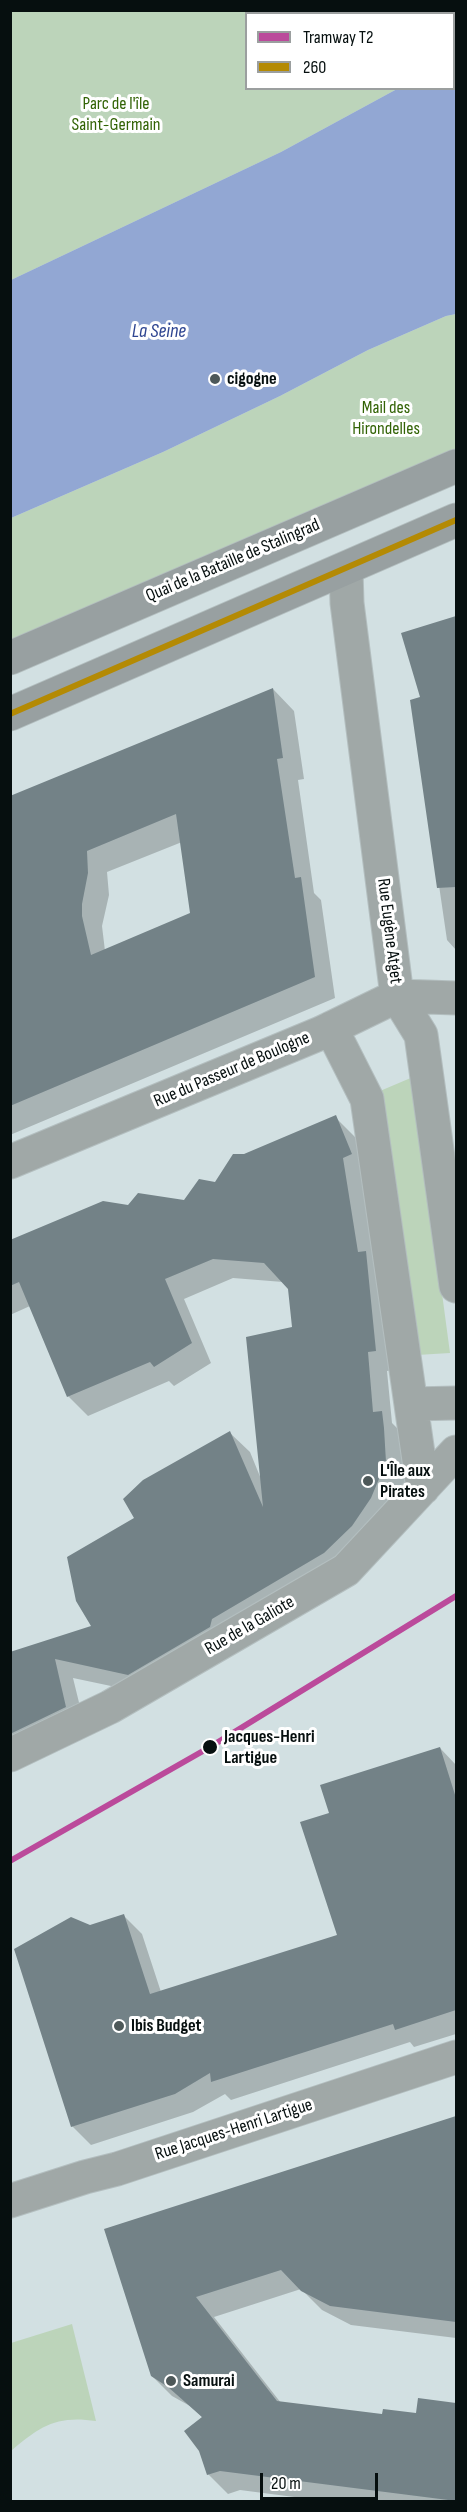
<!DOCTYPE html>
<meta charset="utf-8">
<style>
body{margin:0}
#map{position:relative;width:467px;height:2512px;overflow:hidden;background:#d2e0e2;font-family:"Sofia Sans Condensed",sans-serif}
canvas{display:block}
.frame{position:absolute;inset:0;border:12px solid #060f0f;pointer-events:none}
.legend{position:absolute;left:245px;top:12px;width:210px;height:78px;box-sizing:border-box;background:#fff;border:2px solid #9b9f9f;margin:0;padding:8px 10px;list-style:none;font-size:18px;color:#060f0f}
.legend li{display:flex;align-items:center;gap:12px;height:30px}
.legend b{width:30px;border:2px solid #9b9f9f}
.scale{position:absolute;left:260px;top:2473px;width:118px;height:27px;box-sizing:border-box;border:3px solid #060f0f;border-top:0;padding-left:8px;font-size:18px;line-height:21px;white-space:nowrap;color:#060f0f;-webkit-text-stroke:4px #fff;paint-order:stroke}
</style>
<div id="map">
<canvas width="467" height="2512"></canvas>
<div class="frame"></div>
<ul class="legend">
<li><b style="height:8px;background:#bb4a9b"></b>Tramway T2</li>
<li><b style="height:8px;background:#b48a04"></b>260</li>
</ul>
<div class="scale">20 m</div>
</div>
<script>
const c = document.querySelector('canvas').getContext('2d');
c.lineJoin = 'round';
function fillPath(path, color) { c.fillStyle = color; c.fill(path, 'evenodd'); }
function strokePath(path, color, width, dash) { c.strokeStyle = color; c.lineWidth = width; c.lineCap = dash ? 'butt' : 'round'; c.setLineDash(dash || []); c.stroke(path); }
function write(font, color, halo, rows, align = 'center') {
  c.font = font + ' "Sofia Sans Condensed",sans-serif'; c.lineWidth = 6; c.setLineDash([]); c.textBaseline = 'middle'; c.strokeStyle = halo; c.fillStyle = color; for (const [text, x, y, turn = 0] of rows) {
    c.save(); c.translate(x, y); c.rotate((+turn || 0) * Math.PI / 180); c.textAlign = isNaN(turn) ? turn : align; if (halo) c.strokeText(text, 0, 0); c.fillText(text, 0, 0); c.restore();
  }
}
const green = new Path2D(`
 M10,11H456V54L454,56V14H246V88L397,89L281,152L11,280Z
 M456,314V462L11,650V518L163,452L280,396L368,350L446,316Z
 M413,1077L450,1353L417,1355L380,1091Z
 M72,2324L96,2421C57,2415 40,2426 11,2451V2343Z`);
const water = new Path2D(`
 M456,54V314L446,316L368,350L280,396L163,452L11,518V280L281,152L397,89L454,88V56Z`);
const shadow = new Path2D(`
 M456,618V950L447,940L412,701L422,698L403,634Z
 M273,689L294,711L304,779L298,780L314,893L321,900L335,998L10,1135V798ZM182,842L192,914L105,951L102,926L109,895L107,872Z
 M335,1117L355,1137L370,1174L395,1370L387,1371L392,1423L401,1432L405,1483L372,1545L149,1694L73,1678L85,1727L10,1766V1653L93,1627L136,1518L230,1433L250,1452L261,1479L294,1329L289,1288L283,1282L233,1278L184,1299L211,1363L174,1386L169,1381L88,1416L68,1396L30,1306L10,1315V1242L128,1207L185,1202L216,1183L245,1156Z
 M440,1748L456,1765V2034L414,2047L410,2042L231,2100L225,2094L193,2112L91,2145L72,2126L90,1927L124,1916L142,1934L161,1992L338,1936L331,1814Z
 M456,2118V2338L351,2325L322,2310L301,2289L214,2317L281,2403L383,2416L418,2415L449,2404L456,2411V2502H333L240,2490L228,2494L208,2474L203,2418L190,2406L172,2396L152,2376L106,2230Z`);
const building = new Path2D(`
 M456,616V887L437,888L410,700L420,697L401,633Z
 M273,688L283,758L277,759L295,878L301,877L315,977L10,1106V796ZM176,814L190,913L91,955L82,916V904L88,873L87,851Z
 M336,1115L352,1154L343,1158L358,1252L366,1251L376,1351L368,1352L373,1412L382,1411L384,1428L386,1462L371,1498L352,1526L324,1553L212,1619L210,1627L128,1675L55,1659L66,1707L10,1734V1652L91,1626L76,1601L67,1557L134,1518L123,1499L143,1480L230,1431L263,1507L246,1337L292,1327L288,1289L264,1263L213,1259L165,1279L192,1343L154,1367L150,1362L67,1397L19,1282L10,1286V1240L103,1201L128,1205L138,1193L184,1200L199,1179L215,1182L233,1154H244Z
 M440,1747L456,1798V2010L395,2030L393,2024L211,2082L210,2073L175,2094L71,2127L14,1949L71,1917L90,1925L124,1914L150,1994L337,1935L300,1822L329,1813L320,1785Z
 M456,2116V2322L330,2306L301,2291L281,2270L196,2297L277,2401L382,2414L383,2409L416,2413L418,2398L456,2403V2501L220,2471L207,2475L199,2451L184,2431L202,2417L168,2387L151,2376L104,2229Z`);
const minor = new Path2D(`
 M346,570L347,603L397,996L421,1035L456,1286
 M331,1028L367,1099L423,1488
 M10,1162L321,1033L397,996L456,998
 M412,1404L456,1403
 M10,1755L110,1707L346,1570L456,1452
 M10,2201L85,2177L117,2169L456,2057`);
const major = new Path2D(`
 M10,658L456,466
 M10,714L456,520`);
const bus1 = new Path2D(`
 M10,714L456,520`);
const tram1 = new Path2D(`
 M10,1861L210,1747L456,1596`);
const markers = [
 [215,379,6,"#4d5859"],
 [368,1481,6,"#4d5859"],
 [210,1747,8,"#060f0f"],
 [119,2026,6,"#4d5859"],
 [171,2381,6,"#4d5859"]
];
const parkNames = [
 ["Parc de l'île",116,104],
 ["Saint-Germain",116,125],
 ["Mail des",386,408],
 ["Hirondelles",386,429]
];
const poiNames = [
 ["cigogne",227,379],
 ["L'Île aux",380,1471],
 ["Pirates",380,1492],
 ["Ibis Budget",131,2026],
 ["Samurai",183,2381]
];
const streetNames = [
 ["Quai de la Bataille de Stalingrad",233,561,-23],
 ["Rue Eugène Atget",389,931,83],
 ["Rue du Passeur de Boulogne",232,1070,-23],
 ["Rue de la Galiote",250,1626,-30],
 ["Rue Jacques-Henri Lartigue",234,2130,-18]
];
const stopNames = [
 ["Jacques-Henri",224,1737],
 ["Lartigue",224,1758]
];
const waterNames = [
 ["La Seine",159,332]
];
fillPath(green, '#bcd4ba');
fillPath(water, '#92a7d3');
fillPath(shadow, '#0003');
fillPath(building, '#738287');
strokePath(minor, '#b3bebf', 35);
strokePath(major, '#b3bebf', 35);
strokePath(minor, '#a0a8a7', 33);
strokePath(major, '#98a0a1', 33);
strokePath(bus1, '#b48a04', 6);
strokePath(tram1, '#bb4a9b', 6);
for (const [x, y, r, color] of markers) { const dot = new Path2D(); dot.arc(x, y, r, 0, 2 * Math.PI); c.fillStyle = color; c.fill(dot); strokePath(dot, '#fff', 2); }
write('18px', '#326305', '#fff', parkNames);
write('bold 18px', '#060f0f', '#fff', poiNames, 'left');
write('18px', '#060f0f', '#fff', streetNames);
write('bold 18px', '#060f0f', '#fff', stopNames, 'left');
write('italic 20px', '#2e4591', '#fff', waterNames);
</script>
